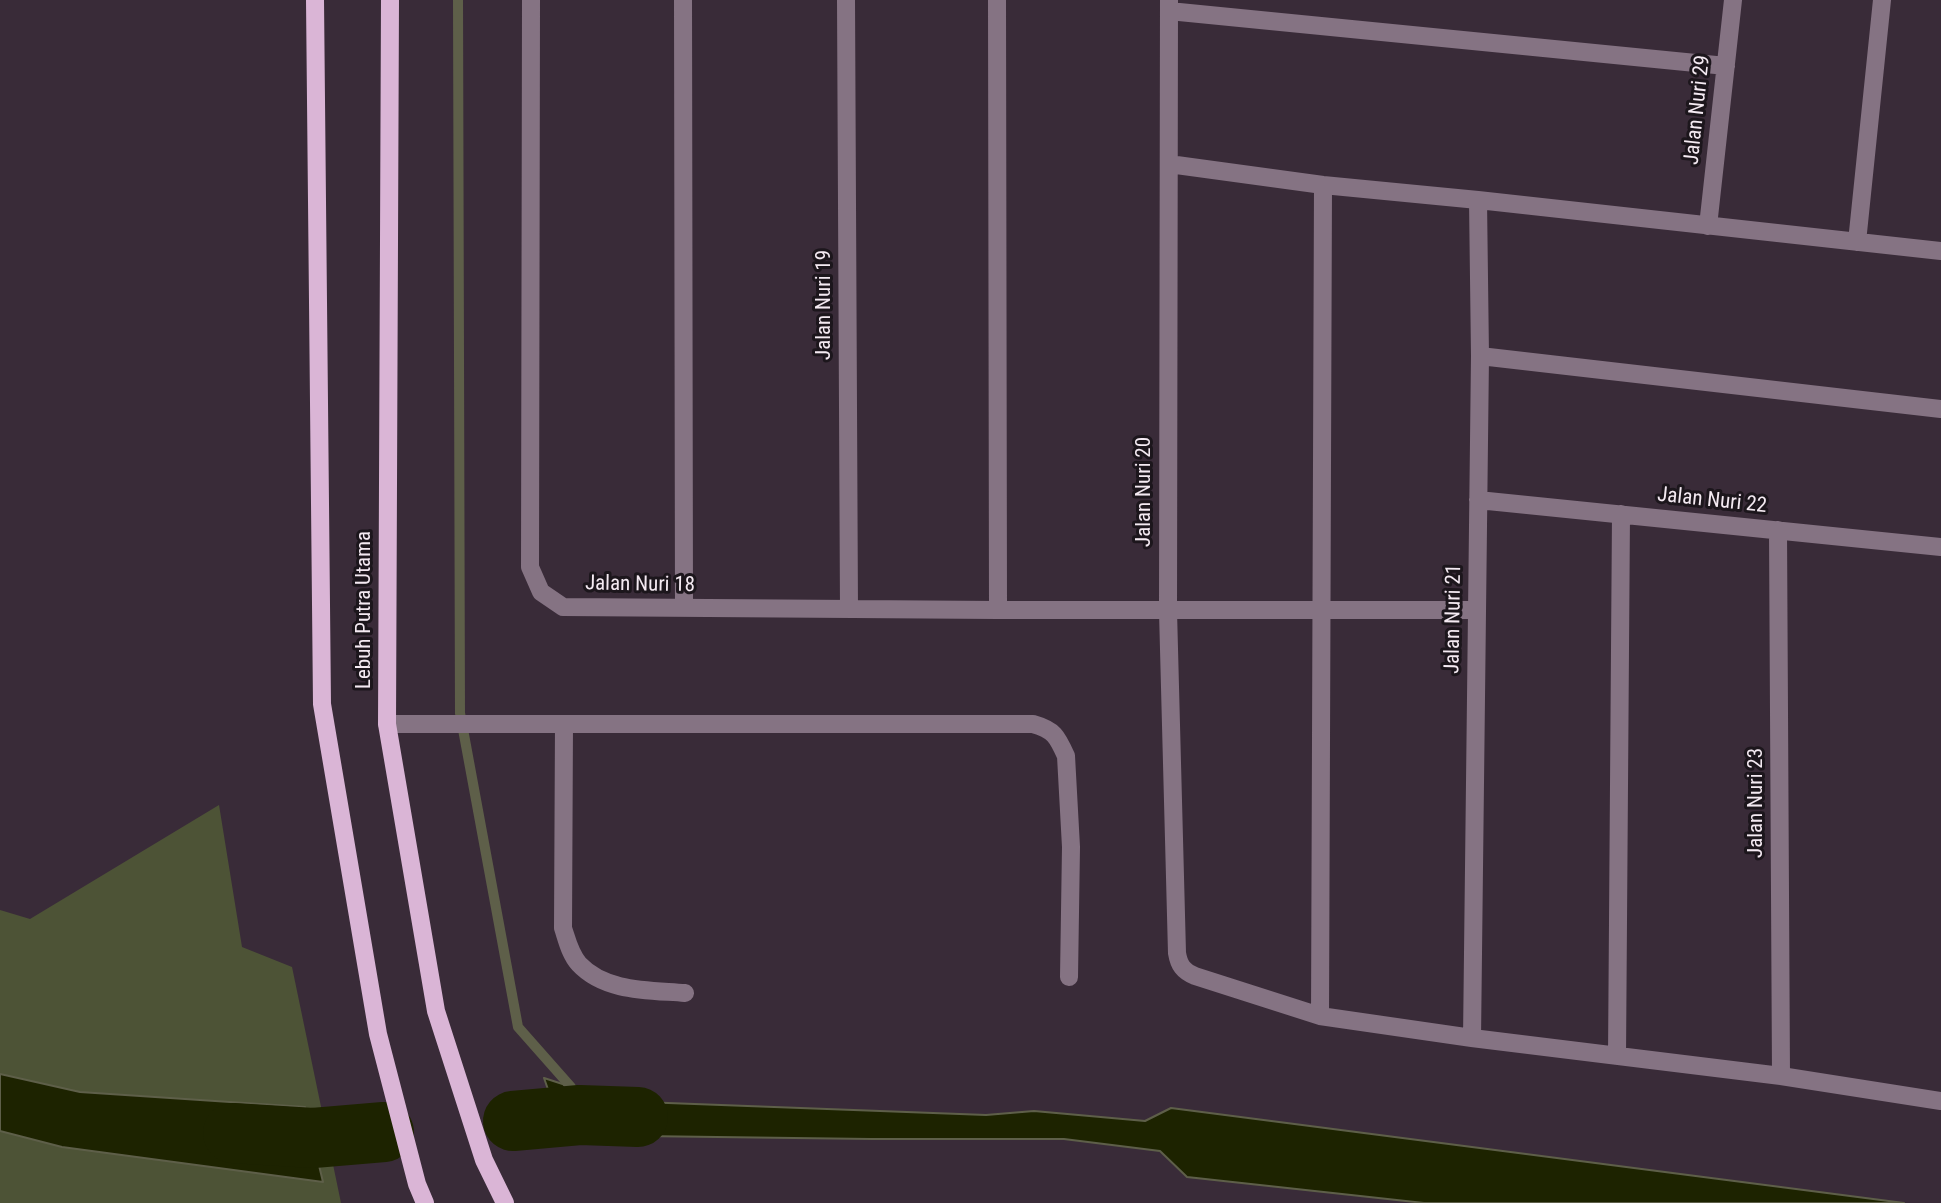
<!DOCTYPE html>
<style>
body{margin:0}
canvas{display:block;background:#392b38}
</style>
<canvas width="1941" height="1203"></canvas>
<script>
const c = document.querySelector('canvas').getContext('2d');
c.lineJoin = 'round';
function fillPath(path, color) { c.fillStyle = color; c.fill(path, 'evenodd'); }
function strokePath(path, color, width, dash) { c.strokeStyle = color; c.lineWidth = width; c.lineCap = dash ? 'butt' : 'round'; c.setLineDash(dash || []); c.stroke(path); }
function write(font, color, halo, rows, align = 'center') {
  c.font = font + ' "Roboto Condensed",sans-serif'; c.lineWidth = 6; c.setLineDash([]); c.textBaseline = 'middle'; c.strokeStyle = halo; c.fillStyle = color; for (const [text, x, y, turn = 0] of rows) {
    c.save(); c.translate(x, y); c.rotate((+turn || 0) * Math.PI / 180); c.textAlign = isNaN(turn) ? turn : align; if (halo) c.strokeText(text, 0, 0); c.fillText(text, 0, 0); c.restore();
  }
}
const green = new Path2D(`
 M219,805L242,947L292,967L341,1203H0V910L30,919Z`);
const water = new Path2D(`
 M0,1074L80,1092L305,1107L323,1182L62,1147L0,1131Z
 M544,1078L615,1101L986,1115L1034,1111L1145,1121L1171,1108L1904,1203H1424L1187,1177L1160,1151L1064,1139H871L564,1135Z`);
const stream = new Path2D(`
 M458,0L460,713L518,1027L571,1087L574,1097`);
const river = new Path2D(`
 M513,1121L580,1115L638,1117
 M233,1133L313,1138L384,1132`);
const minor = new Path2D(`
 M531,0L530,567L541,592L563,607L998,610H1477
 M683,0L684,608
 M846,0L849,609
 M997,0L998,610
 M1169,0L1168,611L1177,953C1179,965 1183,971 1195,976L1320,1016L1472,1038L1781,1076L1941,1101
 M1169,11L1726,66
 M1169,164L1323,185L1478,200L1941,251
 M1708,226L1733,0
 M1857,242L1882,0
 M1480,356L1941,409
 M1478,500L1941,547
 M1778,530L1781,1076
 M387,724H1033C1054,730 1057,736 1066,756L1071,847L1069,977
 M564,724L563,928C567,940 570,954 579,964C605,992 649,990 685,993
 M1320,1016L1323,185
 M1472,1038L1480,356L1478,200
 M1617,1056L1621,514`);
const major = new Path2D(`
 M315,0L322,704L378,1034L417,1184L425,1203
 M390,0L387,724L436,1011L484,1160L505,1203`);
const streetNames = [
 ["Jalan Nuri 29",1698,110,-84],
 ["Jalan Nuri 19",825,305,-90],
 ["Jalan Nuri 20",1145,492,-90],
 ["Jalan Nuri 22",1712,501,6],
 ["Jalan Nuri 18",640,585,1],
 ["Lebuh Putra Utama",365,610,-90],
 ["Jalan Nuri 21",1454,619,-89],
 ["Jalan Nuri 23",1757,803,-90]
];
fillPath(green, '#4d5336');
fillPath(water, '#1d2300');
strokePath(water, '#5e5f49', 2);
strokePath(stream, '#5e5f49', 10);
strokePath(river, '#1d2300', 60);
strokePath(minor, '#857383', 18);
strokePath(major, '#dab5d6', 18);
write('21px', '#f4eaf2', '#1c161c', streetNames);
</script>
